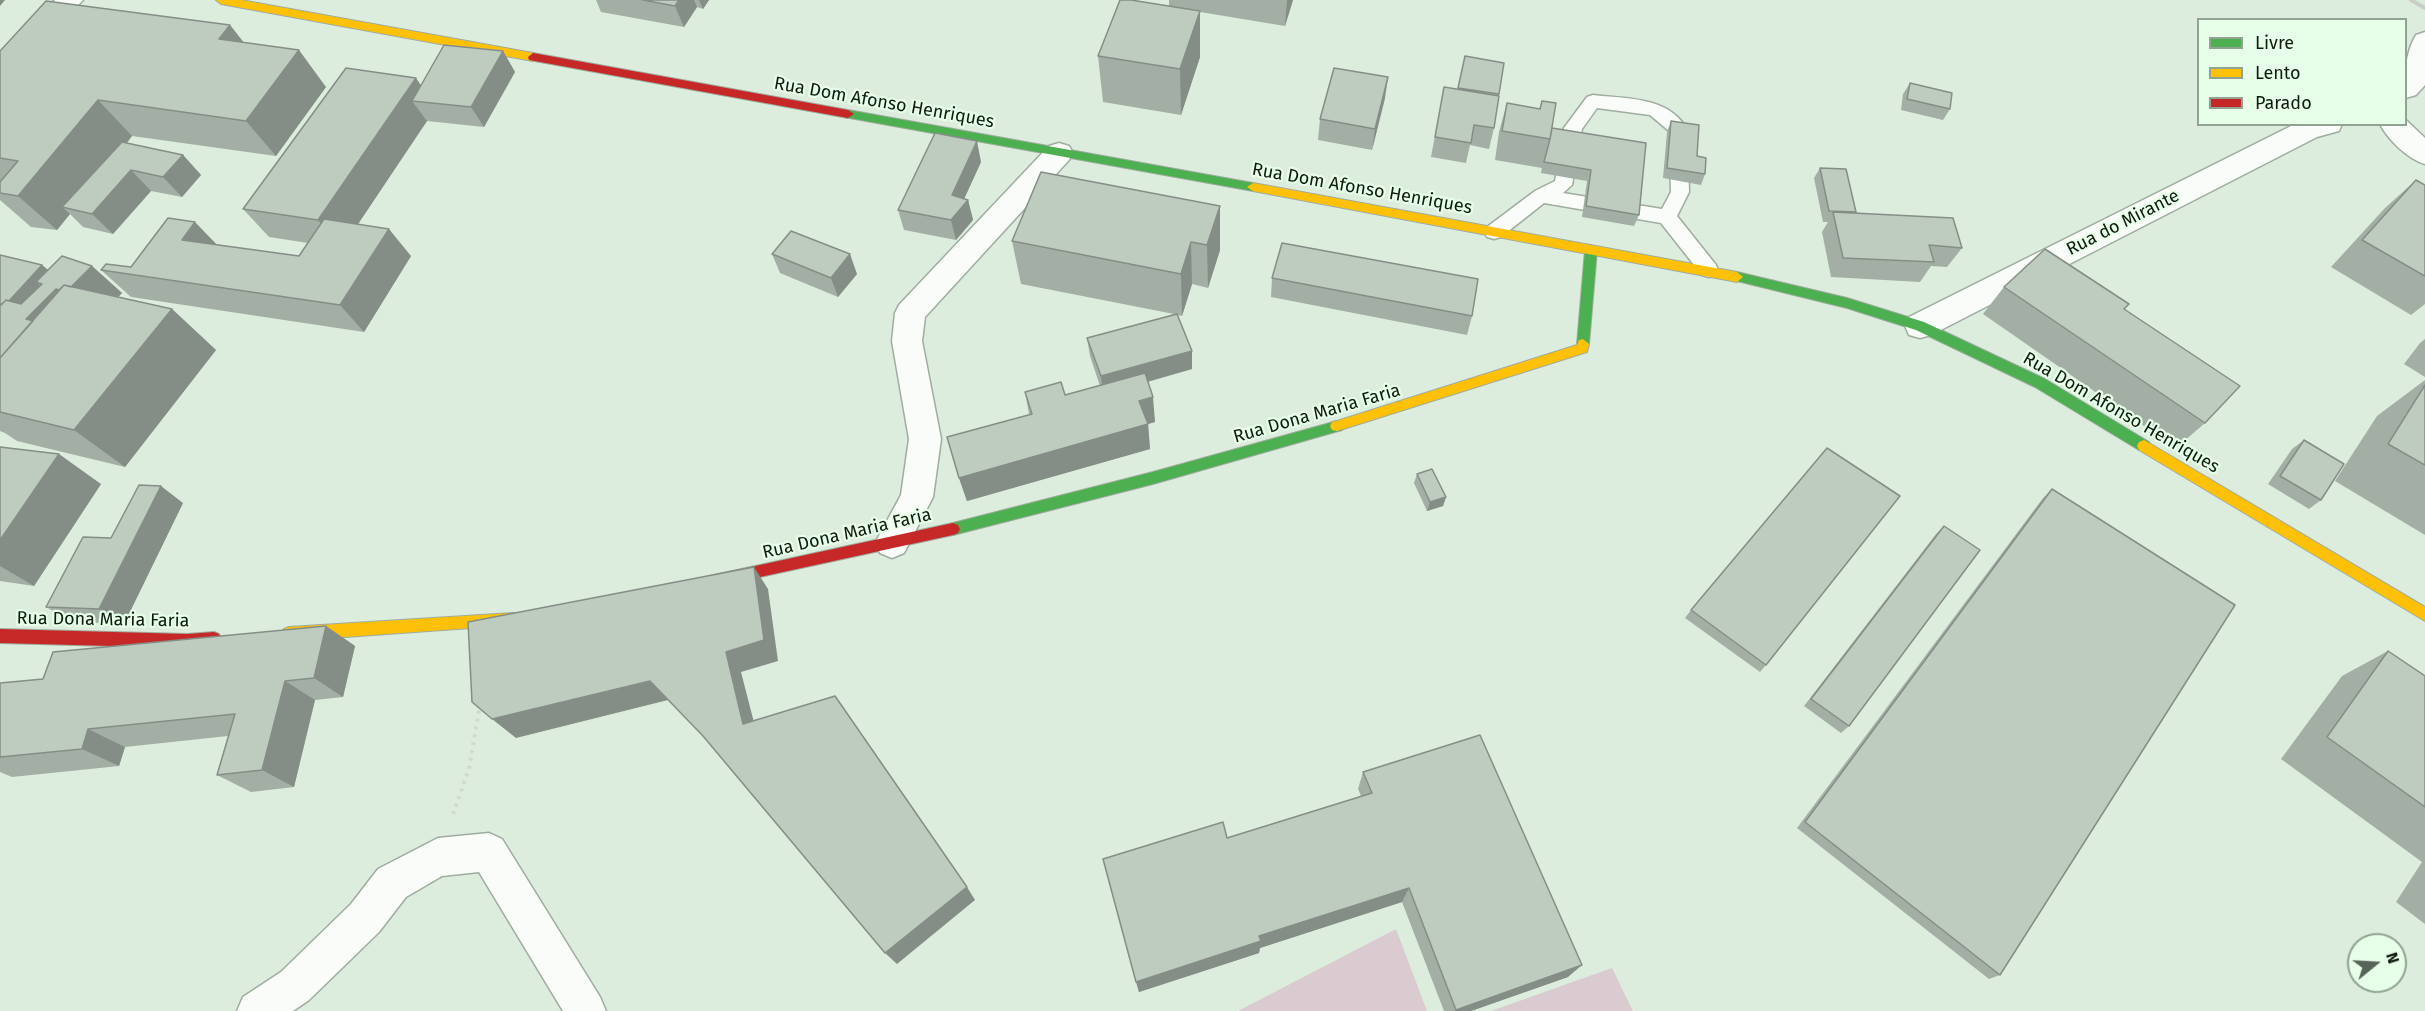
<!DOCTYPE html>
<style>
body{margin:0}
#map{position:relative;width:2425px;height:1011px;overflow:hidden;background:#dceddd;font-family:"Fira Sans",sans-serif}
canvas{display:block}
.legend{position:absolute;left:2197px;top:18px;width:210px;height:108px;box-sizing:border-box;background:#e7ffe8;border:2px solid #91a392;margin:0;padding:8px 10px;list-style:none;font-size:18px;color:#0f1a10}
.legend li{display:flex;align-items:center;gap:12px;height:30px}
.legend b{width:30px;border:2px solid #91a392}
.north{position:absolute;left:2347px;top:933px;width:60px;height:60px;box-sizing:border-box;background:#e7ffe8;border:2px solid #91a392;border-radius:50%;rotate:72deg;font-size:16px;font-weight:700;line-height:24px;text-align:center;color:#0f1a10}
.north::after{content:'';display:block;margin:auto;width:21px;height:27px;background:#576458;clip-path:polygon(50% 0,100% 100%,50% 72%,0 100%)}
</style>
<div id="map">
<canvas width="2425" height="1011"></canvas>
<ul class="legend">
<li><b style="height:8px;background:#4caf50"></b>Livre</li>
<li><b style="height:8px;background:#ffc107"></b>Lento</li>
<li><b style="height:8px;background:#c62828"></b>Parado</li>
</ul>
<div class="north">N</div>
</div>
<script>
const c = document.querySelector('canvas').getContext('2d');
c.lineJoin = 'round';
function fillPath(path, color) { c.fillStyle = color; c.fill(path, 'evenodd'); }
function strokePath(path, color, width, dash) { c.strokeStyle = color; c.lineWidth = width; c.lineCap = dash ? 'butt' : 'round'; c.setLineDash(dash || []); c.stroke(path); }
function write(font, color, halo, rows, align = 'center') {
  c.font = font + ' "Fira Sans",sans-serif'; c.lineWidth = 4.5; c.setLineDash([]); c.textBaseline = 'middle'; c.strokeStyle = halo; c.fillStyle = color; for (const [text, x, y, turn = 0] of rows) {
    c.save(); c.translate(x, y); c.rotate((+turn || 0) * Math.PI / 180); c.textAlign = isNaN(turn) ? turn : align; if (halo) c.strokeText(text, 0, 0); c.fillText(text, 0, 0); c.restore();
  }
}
const forest = new Path2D(`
 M1396,929L1427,1011H1238Z
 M1612,968L1633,1011H1491Z`);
const path = new Path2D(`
 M453,814L469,769L480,705`);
const lane = new Path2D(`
 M1593,95C1626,99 1668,96 1687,129L1689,192L1677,216L1716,265L1718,270L1716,275L1709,277L1702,275L1661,223L1544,203L1501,237L1494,239L1487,237L1485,232L1487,227L1535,191L1555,181L1564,128L1587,97ZM1597,108L1650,115L1669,131L1671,192L1662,209L1563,193L1572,185L1582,129Z`);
const street = new Path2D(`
 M55,0H83L9,77L0,79V54Z
 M2425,32V85L2416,95L2406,98C2404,77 2405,53 2416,35Z
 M2406,120L2425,138V164C2408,159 2388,140 2380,124H2406Z
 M2295,124H2342L2339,131L2317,137L1931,335L1920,338L1909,335L1905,326L1909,317Z
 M1059,143L1069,146L1073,153L1069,160L925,317L922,341L941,439L933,497L904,553L892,558L880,553L875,543L901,495L909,439L892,341L895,313L899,305L1049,146Z
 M489,833L502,839L600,997L606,1011H563L479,872L442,876L406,897L379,932L309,1000L293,1011H237L243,997L281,972L351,904L378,869L438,838Z`);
const fast = new Path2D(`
 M848,110L1253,183L1259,187L1253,191L844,117V111Z
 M1591,245L1597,250L1589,344L1583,349L1577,344L1585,250Z
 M1737,272L1847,298L1924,322L2045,379L2149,442L2151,446L2149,450H2139L2035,387L1916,330L1847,308L1733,280L1731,277L1733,274Z
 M1337,421L1342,422L1344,426L1342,430L1153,484L953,535L948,533L946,529L948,525L953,523L1153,472Z`);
const slow = new Path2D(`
 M216,0H241L533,53L538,57L533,61L221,4Z
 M1253,183L1737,272L1743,277L1737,282L1253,191L1247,187Z
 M1583,339L1589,344L1587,352L1337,431L1332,430L1330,426L1332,422L1337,421L1577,345L1579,340Z
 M2144,440L2425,607V621L2139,450L2137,446L2139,442Z
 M513,613L518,614L520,619L518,624L513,625L289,641L284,639L282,634L284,629L289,627Z`);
const jam = new Path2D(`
 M533,53L848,110L854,114L848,118L529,60L528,57Z
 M953,523L958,525L960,529L958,533L953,535L714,587L709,585L707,581L709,577L714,575Z
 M0,629L187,634L214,632L219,634L221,639L219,644L187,648L0,643Z`);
const rail = new Path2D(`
 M2411,0L2425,8`);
const wall = new Path2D(`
 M596,0H709L703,9L697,7L684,27L601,12Z
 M1169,0H1293L1285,26L1200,12V57L1181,115L1103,102L1098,56L1169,6Z
 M230,25L244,43L326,87L276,156L132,136L127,143L183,155L201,175L182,197L151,191L113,234L83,227L70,214L57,230L31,227L0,200V51Z
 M503,51L515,72L484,127L427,121L358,224L411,256L364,332L131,297L101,270L131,267L217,245L299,256L308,243L269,237L243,209L421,85Z
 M1465,56L1504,63L1494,128L1489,149L1470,145L1466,163L1431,157L1444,87L1458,89Z
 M1910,83L1950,109L1943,120L1901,110L1903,94Z
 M1385,98L1372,150L1318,140L1320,119Z
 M1542,101L1552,128L1639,215L1634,226L1582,217L1587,181L1541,173L1542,167V168L1495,160L1499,132L1507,103L1540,109Z
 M1671,121L1697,156L1705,174L1701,185L1663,178L1667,132Z
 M981,162L964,199L968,200L973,220L956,240L904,230L898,210Z
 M1820,168L1856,212L1962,248L1947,267L1931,266L1920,282L1831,277L1822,232L1828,222H1823L1814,178Z
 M2416,180L2425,185V304L2411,315L2331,267L2385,208Z
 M1220,206V250L1208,288L1192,284L1182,316L1177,315L1192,369L1148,382L1155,422L1148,424L1150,449L967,501L959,478L1029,414L1025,392L1065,395L1100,386L1090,356L1087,338L1174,314L1021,284L1012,241Z
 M772,254L857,274L838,297L780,273Z
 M0,255L42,265L48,270L92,266L122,293L118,297L172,309L216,350L125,467L17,441L5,433L0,431Z
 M1272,278L1472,316L1467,335L1271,297Z
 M2004,287L2129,304L2124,309L2205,423L2176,448L1983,314Z
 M2425,339V377L2404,364L2420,343Z
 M2425,380V535L2335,481L2377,416Z
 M2304,440L2321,500L2309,509L2268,484L2292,449Z
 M0,447L101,484L34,586L0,581Z
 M1417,474L1446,497L1443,506L1427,511L1414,483Z
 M2052,489L2000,975L1989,979L1797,828L2043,498Z
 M183,503L124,624L72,622L46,607L111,538Z
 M1944,526L1849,726L1841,733L1804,706L1936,534Z
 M1691,610L1766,665L1760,672L1685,618Z
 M326,626L355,646L343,697L315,700L294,787L251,792L217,775L228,736L125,747L119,766L12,777L0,772V683L43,679Z
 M2388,651L2425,676V924L2396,902L2422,862L2281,759L2342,676Z
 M1363,772L1568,977L1471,1011H1444L1402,902L1260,948L1259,953L1139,992L1103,859L1227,838L1361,796L1358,789Z`);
const shadedWall = new Path2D(`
 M0,0H5L0,6Z
 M679,0H694L697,7L684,27L675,6Z
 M699,0H709L703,9Z
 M1287,0H1293L1285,26Z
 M1200,11V57L1181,115L1180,69Z
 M230,25L259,62L219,39Z
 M299,50L326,87L276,156L246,121Z
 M503,51L515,72L484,127L471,107Z
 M1388,77L1385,98L1372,150L1375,129Z
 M416,78L433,103L412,101L427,121L342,248L318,220Z
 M98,100L132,136L73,210L62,207L70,214L57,230L18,196Z
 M977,141L981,162L959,210L968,200L973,220L956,240L951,220L952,195Z
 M183,155L201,175L182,197L163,177Z
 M131,170L151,191L113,234L92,214Z
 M1220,206V250L1208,288L1207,245Z
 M195,222L222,250L182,240Z
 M389,229L411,256L364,332L340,305Z
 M1191,242L1192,284L1182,316L1181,274Z
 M850,254L857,274L838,297L831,278Z
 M42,265L65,284L56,289L87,316L43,332L5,305ZM36,282L42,284L51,294Z
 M92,266L122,293L97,319L65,292Z
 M172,309L216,350L125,467L74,430Z
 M1192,351V369L1103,394L1101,376Z
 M1153,397L1155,422L1141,426L1139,401Z
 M1148,424L1150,449L967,501L959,478Z
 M59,454L101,484L34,586L0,566V540Z
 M161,486L183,503L124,624L99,609Z
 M1446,497L1443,506L1427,511L1430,502Z
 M754,567L768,589L778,661L741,672L759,742L743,724L726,652Z
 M326,626L355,646L343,697L314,678Z
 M285,681L315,700L294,787L262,770Z
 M650,681L668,700L516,738L492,719Z
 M88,729L125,747L119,766L82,749Z
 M967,887L975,900L897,964L885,953Z
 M1409,888L1402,902L1260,948L1259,953L1139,992L1136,982L1259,936Z
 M1582,965L1568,977L1471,1011H1455L1456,1010Z`);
const building = new Path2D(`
 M643,0H679L675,6Z
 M1120,0H1131L1200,11L1180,69L1098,56Z
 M46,1L230,25L219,39L299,50L246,121L98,100L18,196L0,193V182L18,161L0,158V51Z
 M444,45L503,51L471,107L412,101Z
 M1465,56L1504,63L1499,94L1458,88Z
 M346,68L416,78L318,220L243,209Z
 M1334,68L1388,77L1375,129L1320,119Z
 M1910,83L1952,93L1950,109L1907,99Z
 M1444,87L1499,96L1494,128L1474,125L1471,143L1435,137Z
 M1542,101L1556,103L1550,139L1502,131L1507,103L1540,109Z
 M1671,121L1699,125L1697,156L1706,158L1705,174L1667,168Z
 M1552,128L1646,143L1639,215L1586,206L1591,170L1544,162L1550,139Z
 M935,133L977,141L952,195L968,200L951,220L898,210Z
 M122,142L183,155L163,177L131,170L92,214L62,207Z
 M1820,168L1846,169L1856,212L1829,211Z
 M1041,172L1220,206L1207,245L1191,242L1181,274L1012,241Z
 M2416,180L2425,185V276L2362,240Z
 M1833,212L1953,218L1962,248L1929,245L1934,262L1843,258Z
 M168,218L195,222L182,240L299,256L324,219L389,229L340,305L101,270L106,264L131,267Z
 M791,231L850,254L831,278L772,254Z
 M1282,243L1478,279L1472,316L1272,278Z
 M2045,249L2129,304L2124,309L2240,386L2205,423L2004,287Z
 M0,255L42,265L9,301L6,300L2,304H0Z
 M62,256L92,266L71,287L64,285L59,290L56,289L26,319L33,321L0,358V306L6,300L21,304L42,284L36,282Z
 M64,285L172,309L74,430L0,412V358Z
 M1177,314L1192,351L1101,376L1087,338Z
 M1145,373L1153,397L1139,401L1148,424L959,478L947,437L1032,414L1025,392L1061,382L1065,395Z
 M2425,385V465L2388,444Z
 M2304,440L2344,464L2321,500L2280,476Z
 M0,447L59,454L0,540Z
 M1827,448L1900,496L1766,665L1691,610Z
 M1432,469L1446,497L1430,502L1417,474Z
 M139,485L161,486L99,609L46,607L83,537L111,538Z
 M2052,489L2235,605L2000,975L1805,822Z
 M1944,526L1980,550L1849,726L1811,699Z
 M754,567L764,640L726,652L743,724L835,696L967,887L885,953L703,736L650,681L492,719L472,702L468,622Z
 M326,626L314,678L285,681L262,770L217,775L235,714L88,729L82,749L0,757V683L43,679L53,652Z
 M2388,651L2425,676V807L2327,737Z
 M1480,735L1582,965L1456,1010L1409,888L1259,936L1261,941L1136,982L1103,859L1223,822L1227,838L1372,793L1363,772Z`);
const streetNames = [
 ["Rua Dom Afonso Henriques",884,103,10],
 ["Rua Dom Afonso Henriques",1362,189,10],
 ["Rua do Mirante",2123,223,-27],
 ["Rua Dom Afonso Henriques",2121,413,30],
 ["Rua Dona Maria Faria",1317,414,-16],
 ["Rua Dona Maria Faria",847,534,-13],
 ["Rua Dona Maria Faria",103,620,1]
];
fillPath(forest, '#d9cbcf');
strokePath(lane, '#9fac9f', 3);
strokePath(street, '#9fac9f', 3);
strokePath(fast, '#9fac9f', 2);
strokePath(slow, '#9fac9f', 2);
strokePath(jam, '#9fac9f', 2);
strokePath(path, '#d2d7d2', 4, [3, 5]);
fillPath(lane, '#fafcfa');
fillPath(street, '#fafcfa');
fillPath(fast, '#4caf50');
fillPath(slow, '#ffc107');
fillPath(jam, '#c62828');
strokePath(rail, '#c9cec9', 4);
fillPath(wall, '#a3afa4');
fillPath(shadedWall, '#858e86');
fillPath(building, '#becbbf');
strokePath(building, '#858e86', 1.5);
write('18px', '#0f1a10', '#e7ffe8', streetNames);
</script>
